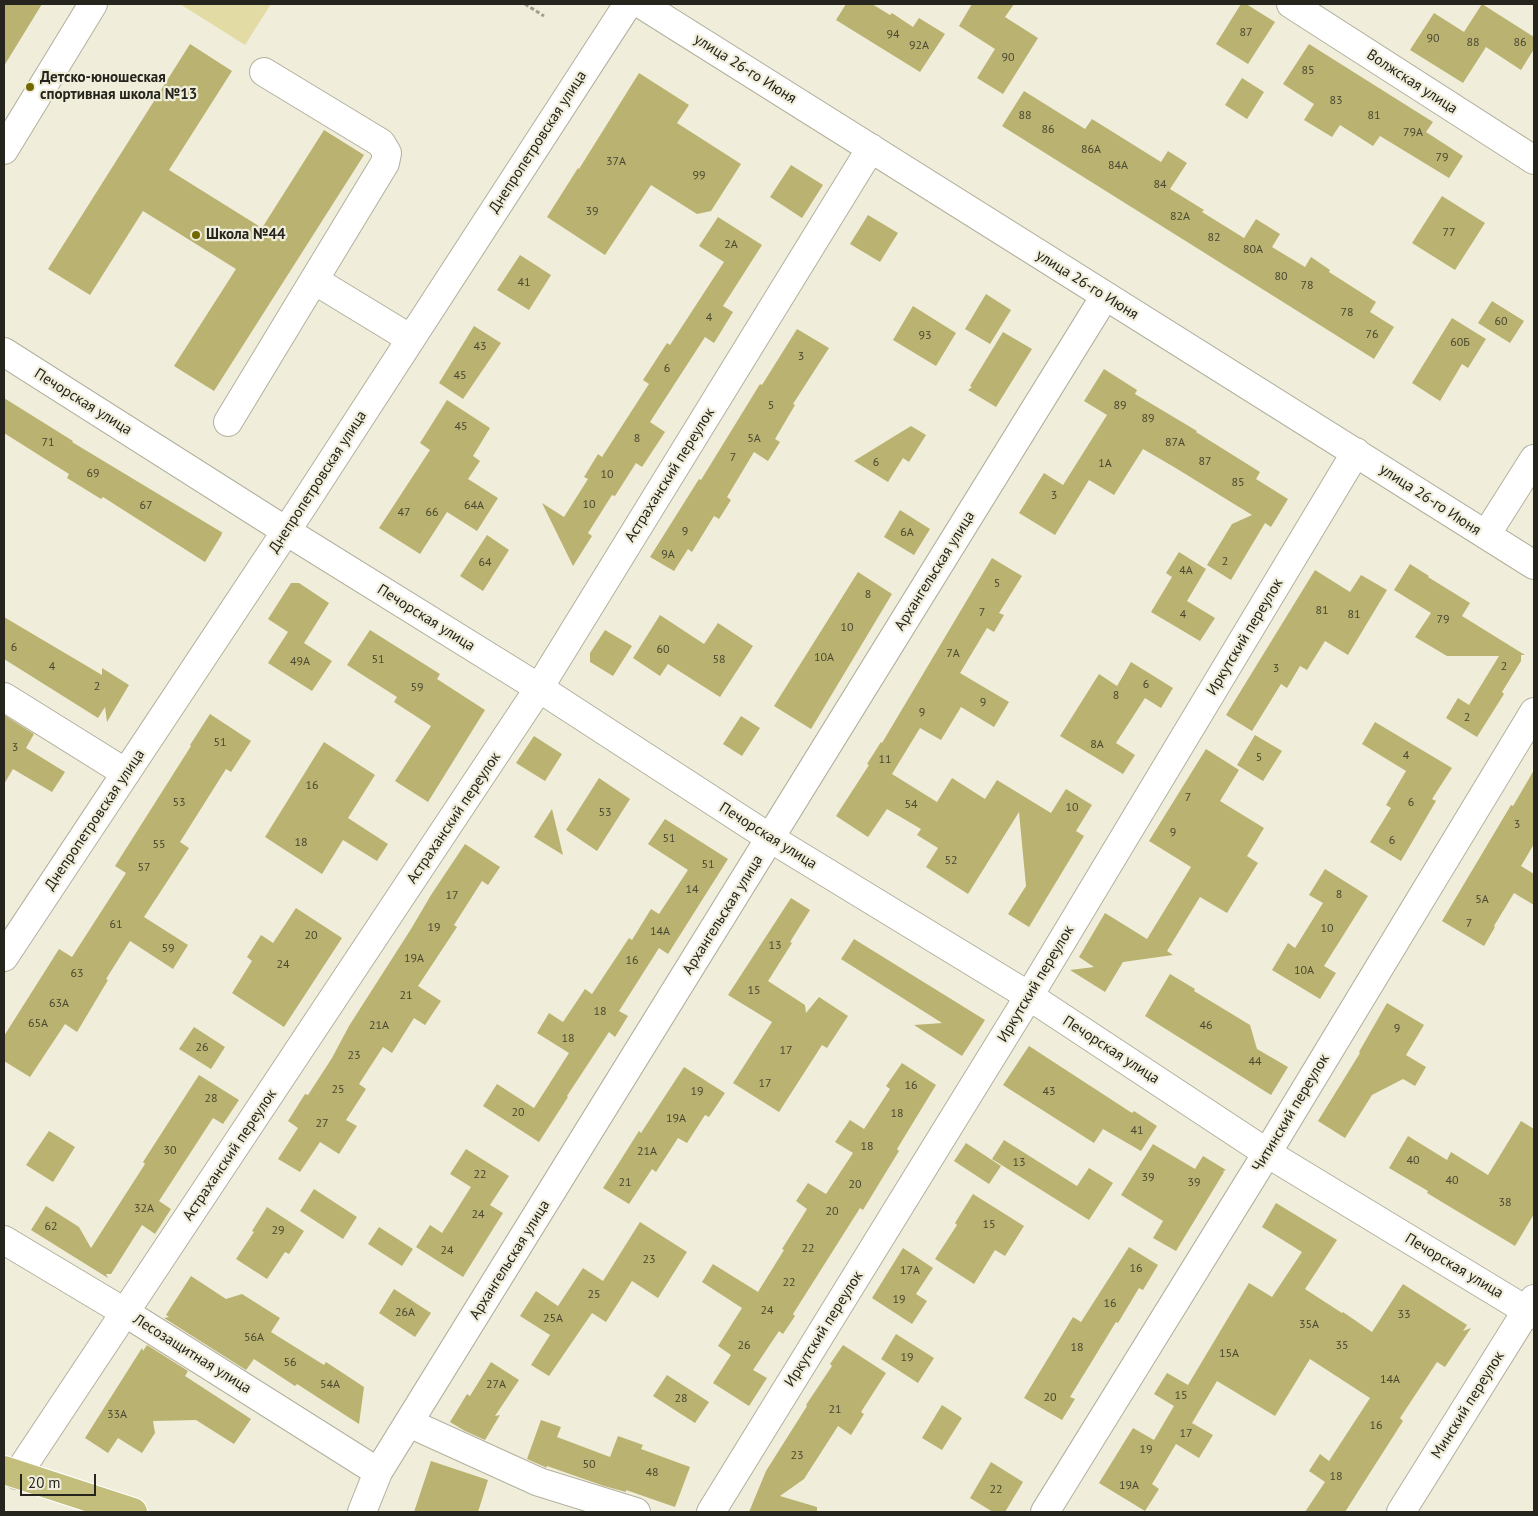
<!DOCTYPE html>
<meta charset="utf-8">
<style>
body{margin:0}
#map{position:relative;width:1538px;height:1516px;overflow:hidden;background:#f0eeda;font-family:"PT Sans",sans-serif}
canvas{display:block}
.frame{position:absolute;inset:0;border:5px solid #25241d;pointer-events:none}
.scale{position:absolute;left:20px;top:1474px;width:76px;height:22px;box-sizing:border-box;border:2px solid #25241d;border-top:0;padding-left:6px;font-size:15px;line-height:18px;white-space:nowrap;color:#25241d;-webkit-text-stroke:4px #f0eeda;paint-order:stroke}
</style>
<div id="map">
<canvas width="1538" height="1516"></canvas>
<div class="frame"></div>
<div class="scale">20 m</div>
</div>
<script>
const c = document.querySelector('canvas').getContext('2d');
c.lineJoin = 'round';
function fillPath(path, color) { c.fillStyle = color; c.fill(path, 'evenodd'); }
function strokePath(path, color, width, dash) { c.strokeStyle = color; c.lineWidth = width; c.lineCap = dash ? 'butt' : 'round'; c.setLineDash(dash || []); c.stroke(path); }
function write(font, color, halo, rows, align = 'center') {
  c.font = font + ' "PT Sans",sans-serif'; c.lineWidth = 4.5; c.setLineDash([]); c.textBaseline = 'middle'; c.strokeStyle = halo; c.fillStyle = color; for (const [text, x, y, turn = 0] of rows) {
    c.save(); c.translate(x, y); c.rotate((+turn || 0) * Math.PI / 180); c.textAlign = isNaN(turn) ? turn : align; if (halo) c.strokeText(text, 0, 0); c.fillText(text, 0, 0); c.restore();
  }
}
const green = new Path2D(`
 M180,4H271L245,45Z`);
const building = new Path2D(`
 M4,4H42L4,66Z
 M846,4H872L890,15L892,13L913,27L919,18L945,34L920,72L836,20Z
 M972,4H1014L1005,17L1038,38L1003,94L977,78L995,49L959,26Z
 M1241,4H1246L1275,22L1248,64L1216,44Z
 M1482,4L1534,37V49L1521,70L1486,47L1463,83L1410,50L1434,13L1464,32Z
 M190,44L232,71L169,170L262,228L324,130L364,155L214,391L174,366L236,269L143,211L90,295L48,269Z
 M1309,44L1433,122L1426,132L1463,156L1449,178L1380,136L1373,146L1340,125L1332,137L1304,120L1314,104L1283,84Z
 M639,73L689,105L677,123L741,164L711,211L697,214L651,185L605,255L547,217L578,168L579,169Z
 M1242,78L1264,92L1247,119L1225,105Z
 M1024,91L1085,129L1092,119L1161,162L1168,151L1187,163L1170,189L1204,210L1202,212L1244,238L1256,219L1280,234L1272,247L1305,267L1311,257L1330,270L1329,272L1376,302L1370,312L1394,327L1374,359L1002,126Z
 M791,165L823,185L802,218L770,197Z
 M1442,196L1485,223L1455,270L1412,243Z
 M868,215L898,233L880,262L850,244Z
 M718,217L762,245L723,306L733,312L714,343L705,337L650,422L665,432L642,467L636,463L615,496L612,495L588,533L592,536L573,566L542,503L564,517L588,479L584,477L598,454L602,457L649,384L643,380L667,343L670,345L724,262L699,246Z
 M520,255L551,275L529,310L497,290Z
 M986,294L1011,310L990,344L965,329Z
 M1492,301L1524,321L1510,343L1478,323Z
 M913,306L956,333L936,366L893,340Z
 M1452,318L1486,339L1468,368L1462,364L1440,401L1412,383Z
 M474,326L501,343L463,399L439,383Z
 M797,329L829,348L793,404L795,405L775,439L780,442L768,461L754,452L727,497L731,500L719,519L714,516L692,552L688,549L674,571L650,557L699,479L701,480L760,384L762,385Z
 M1003,332L1032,349L996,407L968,390L972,387L970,386Z
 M1104,369L1137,390L1135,394L1197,431L1196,432L1260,472L1256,479L1288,499L1271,527L1265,523L1231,580L1207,565L1232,524L1252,515L1174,467L1143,449L1114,495L1089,480L1055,535L1019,513L1044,473L1063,485L1107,415L1084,401Z
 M4,398L73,441L72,442L223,533H221L222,534L205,562L103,497L101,499L67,478L69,474L4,433Z
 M447,400L490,428L473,456L480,461L468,479L498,498L477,531L447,512L420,554L379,528L430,450L420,443Z
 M911,426L926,435L909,462L903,458L888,482L854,461Z
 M900,510L930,529L914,555L884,537Z
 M487,535L509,550L483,591L460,576Z
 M1179,552L1206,569L1187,601L1215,618L1200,641L1151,612L1172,577L1166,573Z
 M992,558L1022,576L999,613L1004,615L994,632L987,628L960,673L1009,702L994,727L961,707L941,740L920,728L892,774L937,802L952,778L985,799L997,780L1051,813L1066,789L1092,805L1076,831L1084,836L1029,927L1008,914L1026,886L1019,812L968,894L926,867L938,848L917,835L921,829L887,809L868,837L836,816L869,765L867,764L881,742L882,743Z
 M1410,564L1429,576L1428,577L1470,603L1462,616L1525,655H1521V661L1502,692L1504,694L1477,737L1446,718L1458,698L1469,705L1499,656H1447L1415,637L1431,613L1394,590Z
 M1315,570L1350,592L1361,575L1387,590L1348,655L1325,641L1307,670L1300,666L1287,688L1281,684L1252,731L1226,715Z
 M858,572L892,594L811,729L774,706Z
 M291,583H299L329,603L304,643L332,661L312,691L268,663L288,632L268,619Z
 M660,615L704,644L718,623L753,646L720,697L668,664L660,676L633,658Z
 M4,617L102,675V668L129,685L107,722L105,707L98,718L4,659Z
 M370,630L440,674L437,679L485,710L428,802L395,781L431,726L394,702L397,697L347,665Z
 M605,630L632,646L613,676L590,662V653Z
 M1131,662L1173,688L1161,708L1145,698L1116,743L1135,755L1123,774L1060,736L1099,674L1117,686Z
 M210,714L251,741L231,772L226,769L180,842L189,848L144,917L188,945L173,969L130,941L106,979L108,980L77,1032L65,1024L30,1077L4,1061V1036L59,949L72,957L126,873L115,866L191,746L190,745Z
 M4,715L34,734L26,748L65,772L52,792L13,769L4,784Z
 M741,716L760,728L742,756L723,744Z
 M1375,722L1452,768L1432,799L1436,801L1401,861L1370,842L1391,808L1386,805L1406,771L1362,744Z
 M1255,735L1282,751L1263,781L1237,765Z
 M534,736L562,754L545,781L516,763Z
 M324,742L375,775L348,818L388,844L377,861L343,840L322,874L265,837Z
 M1206,749L1239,770L1220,801L1264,828L1247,856L1258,863L1227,913L1200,897L1167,951L1173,955L1123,962L1105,992L1070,970L1094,967L1079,957L1105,913L1147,939L1191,867L1149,841Z
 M1534,770V844L1521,866L1534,874V905L1514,893L1494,926L1495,927L1484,946L1442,921L1511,805L1513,806Z
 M599,778L630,799L597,851L566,830Z
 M552,809L563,855L534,837Z
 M665,819L728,859L668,954L659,948L619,1011L628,1016L615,1037L609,1032L567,1096L568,1097L539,1142L483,1106L497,1084L534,1108L569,1053L537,1033L549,1013L563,1022L585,989L592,994L629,938L632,940L651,909L659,914L688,870L648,844Z
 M465,844L500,867L488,885L482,881L454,925L457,927L418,986L441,1001L425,1025L414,1018L392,1053L383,1047L359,1084L366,1089L346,1120L357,1126L339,1154L320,1142L300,1172L278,1159L298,1128L288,1121L305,1094L308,1095L332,1058L349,1026L411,929L431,895Z
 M1325,869L1368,896L1324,966L1336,973L1320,999L1272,970L1288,943L1295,948L1323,903L1309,895Z
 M791,898L810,910L790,942L792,943L768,981L805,1005L806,1013L819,997L848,1016L827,1048L822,1045L779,1112L733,1083L772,1022L728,995Z
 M296,908L342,938L284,1027L232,993L252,961L247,957L261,935L273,943Z
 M854,939L985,1020L962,1056L914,1025L942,1023L841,959Z
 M1170,974L1195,989L1194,991L1250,1025L1257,1049L1288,1067L1271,1095L1145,1016Z
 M1387,1003L1424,1025L1406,1055L1426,1067L1415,1086L1403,1079L1372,1095L1345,1138L1318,1121L1360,1053L1359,1052Z
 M194,1027L225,1047L211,1069L179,1049Z
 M1029,1046L1132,1113L1134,1111L1157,1126L1141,1151L1103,1129L1094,1143L1003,1085Z
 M902,1063L936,1085L897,1149L899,1151L880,1182L863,1210L860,1208L793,1314L795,1316L783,1334L779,1331L753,1370L767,1378L749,1406L713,1383L731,1355L718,1346L742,1308L702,1282L713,1264L758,1292L784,1250L782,1249L807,1209L796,1201L808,1183L826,1194L853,1153L835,1142L850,1120L864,1129L890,1089L886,1086Z
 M684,1067L725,1093L709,1117L705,1115L687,1143L678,1138L656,1172L652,1169L629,1204L603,1188L639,1131L641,1133Z
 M199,1075L239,1100L223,1124L213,1118L159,1201L171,1209L155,1234L142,1225L111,1274H106L108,1278L31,1230L46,1206L79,1227L91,1248L145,1164L143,1162Z
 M1521,1121L1534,1129V1214L1515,1246L1427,1193L1428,1191L1389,1168L1408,1136L1447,1160L1451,1152L1488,1175Z
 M49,1131L75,1147L53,1182L26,1165Z
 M1004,1140L1077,1186L1089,1168L1113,1183L1089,1220L992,1159Z
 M966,1143L1001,1166L989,1184L954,1161Z
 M1153,1144L1195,1169L1203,1156L1226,1170L1223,1171L1224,1172L1176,1251L1153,1238L1163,1221L1121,1195Z
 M466,1149L509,1176L490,1205L503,1213L463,1277L416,1247L430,1225L442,1233L471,1187L450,1174Z
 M314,1189L357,1217L343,1239L300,1211Z
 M973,1194L1024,1226L1005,1256L995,1250L974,1284L935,1259L957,1225L955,1223Z
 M1276,1203L1337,1240L1305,1289L1342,1313L1343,1312L1372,1332L1403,1284L1467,1325L1463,1331L1471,1328L1445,1367L1437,1362L1400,1418L1403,1421L1345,1512H1305L1325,1482L1309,1471L1320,1454L1329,1461L1370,1398L1310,1359L1275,1416L1217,1381L1192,1423L1213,1435L1199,1458L1176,1444L1152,1484L1159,1489L1145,1511L1099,1483L1133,1428L1154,1440L1174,1406L1154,1394L1167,1373L1188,1385L1249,1283L1272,1297L1302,1252L1262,1227Z
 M267,1207L304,1231L289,1254L285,1252L267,1279L236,1259L254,1232L252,1231Z
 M640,1222L687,1252L658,1298L632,1281L606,1322L592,1313L549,1376L531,1365L550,1335L520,1316L536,1291L558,1306L583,1268L603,1281Z
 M379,1227L413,1249L402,1266L368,1244Z
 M1129,1247L1158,1265L1143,1290L1139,1288L1118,1323L1116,1322L1070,1397L1075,1399L1062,1420L1024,1398L1073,1317L1081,1322Z
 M903,1248L933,1268L916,1294L927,1301L912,1324L872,1298Z
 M191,1276L226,1299L242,1294L280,1318L271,1332L324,1365L326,1362L364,1387L359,1424L297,1384L295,1386L254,1359L246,1370L164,1318L169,1317L166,1315Z
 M394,1289L431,1313L415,1337L379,1313Z
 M896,1334L934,1358L918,1383L881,1359Z
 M147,1345L188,1371L185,1376L251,1419L234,1444L196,1420L153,1421L155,1433L142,1453L118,1438L108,1453L85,1438L142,1348L143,1351Z
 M843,1345L886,1373L861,1412L864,1414L851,1435L838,1426L804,1479L780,1496L817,1507V1512H749L766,1471L807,1406L806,1405L832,1366L830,1364Z
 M491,1362L519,1380L495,1416L500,1415L485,1440L465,1431L450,1422L467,1394L470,1396Z
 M667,1375L709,1402L695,1423L653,1396Z
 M942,1405L962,1418L942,1450L922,1438Z
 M541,1420L561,1427L557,1437L610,1457L618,1436L643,1445L641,1449L690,1467L675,1507L626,1490V1492L604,1486L547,1466L546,1468L545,1467L527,1459Z
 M431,1461L488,1480L478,1512H414Z
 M991,1462L1023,1482L1005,1512H993L970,1498Z`);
const path = new Path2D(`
 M525,4L544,16`);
const minor = new Path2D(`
 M641,4L1534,565
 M1291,4L1534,160
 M264,72L381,143L387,153L385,163L314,280
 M4,150L93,4
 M4,352L286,531L539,688L770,838L1029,996L1267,1153L1534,1315
 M228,422L314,280L411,339
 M1486,535L1534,459
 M4,697L126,773
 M4,957L302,507L628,4
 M4,1240L126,1313L378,1472
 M409,1423L539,1482L636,1512
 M17,1475L539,688L871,148
 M362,1512L378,1472L1105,296
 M711,1512L1029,996L1356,452
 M1045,1512L1267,1153L1534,712
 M1401,1512L1534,1299`);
const major = new Path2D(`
 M4,1470L133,1512`);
const markers = [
 [30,87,5,"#716800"],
 [196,235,5,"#716800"]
];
const numberNames = [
 ["87",1246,33],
 ["94",893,35],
 ["90",1433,39],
 ["88",1473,43],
 ["86",1520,43],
 ["92А",919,46],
 ["90",1008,58],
 ["85",1308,71],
 ["83",1336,101],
 ["88",1025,116],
 ["81",1374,116],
 ["86",1048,130],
 ["79А",1413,133],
 ["86А",1091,150],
 ["79",1442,158],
 ["37А",616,162],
 ["84А",1118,166],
 ["99",699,176],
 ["84",1160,185],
 ["39",592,212],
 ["82А",1180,217],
 ["77",1449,233],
 ["82",1214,238],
 ["2А",731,245],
 ["80А",1253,250],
 ["80",1281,277],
 ["41",524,283],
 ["78",1307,286],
 ["78",1347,313],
 ["4",709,318],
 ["60",1501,322],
 ["76",1372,335],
 ["93",925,336],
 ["60Б",1460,343],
 ["43",480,347],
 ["3",801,357],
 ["6",667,369],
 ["45",460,376],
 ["5",771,406],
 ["89",1120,406],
 ["89",1148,419],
 ["45",461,427],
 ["8",637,439],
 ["5А",754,439],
 ["71",48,443],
 ["87А",1175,443],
 ["7",733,458],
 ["87",1205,462],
 ["6",876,463],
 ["1А",1105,464],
 ["69",93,474],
 ["10",607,475],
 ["85",1238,483],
 ["3",1054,496],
 ["10",589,505],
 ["67",146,506],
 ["64А",474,506],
 ["47",404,513],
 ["66",432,513],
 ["9",685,532],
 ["6А",907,533],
 ["9А",668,555],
 ["2",1225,562],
 ["64",485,563],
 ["4А",1186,571],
 ["5",997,584],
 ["8",868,595],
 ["81",1322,611],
 ["7",982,613],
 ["4",1183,615],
 ["81",1354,615],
 ["79",1443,620],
 ["10",847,628],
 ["6",14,648],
 ["60",663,650],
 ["7А",953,654],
 ["10А",824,658],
 ["51",378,660],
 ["58",719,660],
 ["49А",300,662],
 ["4",52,667],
 ["2",1504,667],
 ["3",1276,669],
 ["6",1146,685],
 ["2",97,687],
 ["59",417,688],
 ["8",1116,696],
 ["9",983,703],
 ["9",922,713],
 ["2",1467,718],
 ["51",220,743],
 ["8А",1097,745],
 ["3",15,748],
 ["4",1406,756],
 ["5",1259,758],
 ["11",885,760],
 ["16",312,786],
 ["7",1188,798],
 ["53",179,803],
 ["6",1411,803],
 ["54",911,805],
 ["10",1072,808],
 ["53",605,813],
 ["3",1517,825],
 ["9",1173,833],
 ["51",669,839],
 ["6",1392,841],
 ["18",301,843],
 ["55",159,845],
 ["52",951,861],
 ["51",708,865],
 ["57",144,868],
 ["14",692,890],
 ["8",1339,895],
 ["17",452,896],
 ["5А",1482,900],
 ["7",1469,924],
 ["61",116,925],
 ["19",434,928],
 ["10",1327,929],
 ["14А",660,932],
 ["20",311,936],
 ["13",775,946],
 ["59",168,949],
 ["19А",414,959],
 ["16",632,961],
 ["24",283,965],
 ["10А",1304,971],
 ["63",77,974],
 ["15",754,991],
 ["21",406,996],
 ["63А",59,1004],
 ["18",600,1012],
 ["65А",38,1024],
 ["21А",379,1026],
 ["46",1206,1026],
 ["9",1397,1029],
 ["18",568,1039],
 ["26",202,1048],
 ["17",786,1051],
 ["23",354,1056],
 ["44",1255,1062],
 ["17",765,1084],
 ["16",911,1086],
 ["25",338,1090],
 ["19",697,1092],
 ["43",1049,1092],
 ["28",211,1099],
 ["20",518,1113],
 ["18",897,1114],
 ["19А",676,1119],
 ["27",322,1124],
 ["41",1137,1131],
 ["18",867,1147],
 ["30",170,1151],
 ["21А",647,1152],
 ["40",1413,1161],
 ["13",1019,1163],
 ["22",480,1175],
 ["39",1148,1178],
 ["40",1452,1181],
 ["21",625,1183],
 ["39",1194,1183],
 ["20",855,1185],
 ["38",1505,1203],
 ["32А",144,1209],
 ["20",832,1212],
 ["24",478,1215],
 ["15",989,1225],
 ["62",51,1227],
 ["29",278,1231],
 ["22",808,1249],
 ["24",447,1251],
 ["23",649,1260],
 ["16",1136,1269],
 ["17А",910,1271],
 ["22",789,1283],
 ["25",594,1295],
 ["19",899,1300],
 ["16",1110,1304],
 ["24",767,1311],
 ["26А",405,1313],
 ["33",1404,1315],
 ["25А",553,1319],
 ["35А",1309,1325],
 ["56А",254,1338],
 ["26",744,1346],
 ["35",1342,1346],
 ["18",1077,1348],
 ["15А",1229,1354],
 ["19",907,1358],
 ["56",290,1363],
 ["14А",1390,1380],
 ["54А",330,1385],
 ["27А",496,1385],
 ["15",1181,1396],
 ["20",1050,1398],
 ["28",681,1399],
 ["21",835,1410],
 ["33А",117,1415],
 ["16",1376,1426],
 ["17",1186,1434],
 ["19",1146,1450],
 ["23",797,1456],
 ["50",589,1465],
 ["48",652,1473],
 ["18",1336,1477],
 ["19А",1129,1486],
 ["22",996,1490]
];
const streetNames = [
 ["улица 26-го Июня",745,69,32],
 ["Волжская улица",1412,82,33],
 ["Днепропетровская улица",538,142,-57],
 ["улица 26-го Июня",1087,285,32],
 ["Печорская улица",83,402,32],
 ["Астраханский переулок",670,475,-58],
 ["Днепропетровская улица",318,482,-57],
 ["улица 26-го Июня",1430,500,33],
 ["Архангельская улица",935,571,-58],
 ["Печорская улица",426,618,32],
 ["Иркутский переулок",1245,637,-59],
 ["Астраханский переулок",454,818,-56],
 ["Днепропетровская улица",95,820,-56],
 ["Печорская улица",768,836,32],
 ["Архангельская улица",723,915,-58],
 ["Иркутский переулок",1036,984,-59],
 ["Печорская улица",1111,1050,33],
 ["Читинский переулок",1291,1113,-59],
 ["Астраханский переулок",230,1155,-56],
 ["Архангельская улица",510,1260,-58],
 ["Печорская улица",1454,1266,31],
 ["Иркутский переулок",824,1329,-58],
 ["Лесозащитная улица",192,1354,32],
 ["Минский переулок",1468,1405,-58]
];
const poiNames = [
 ["Детско-юношеская",40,78],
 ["спортивная школа №13",40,95],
 ["Школа №44",206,235]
];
fillPath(green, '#e2dca4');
fillPath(building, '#b9b270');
strokePath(minor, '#b2b09d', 30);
strokePath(major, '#fff', 30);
strokePath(path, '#a09e8f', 3, [4, 2.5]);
strokePath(minor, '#fff', 28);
strokePath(major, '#c4be7d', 28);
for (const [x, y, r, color] of markers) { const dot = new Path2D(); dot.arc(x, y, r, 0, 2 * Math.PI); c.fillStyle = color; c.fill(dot); strokePath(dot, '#f0eeda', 2); }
write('12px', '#4a4832', null, numberNames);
write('15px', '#25241d', '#f0eeda', streetNames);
write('bold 15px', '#25241d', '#f0eeda', poiNames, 'left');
</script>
